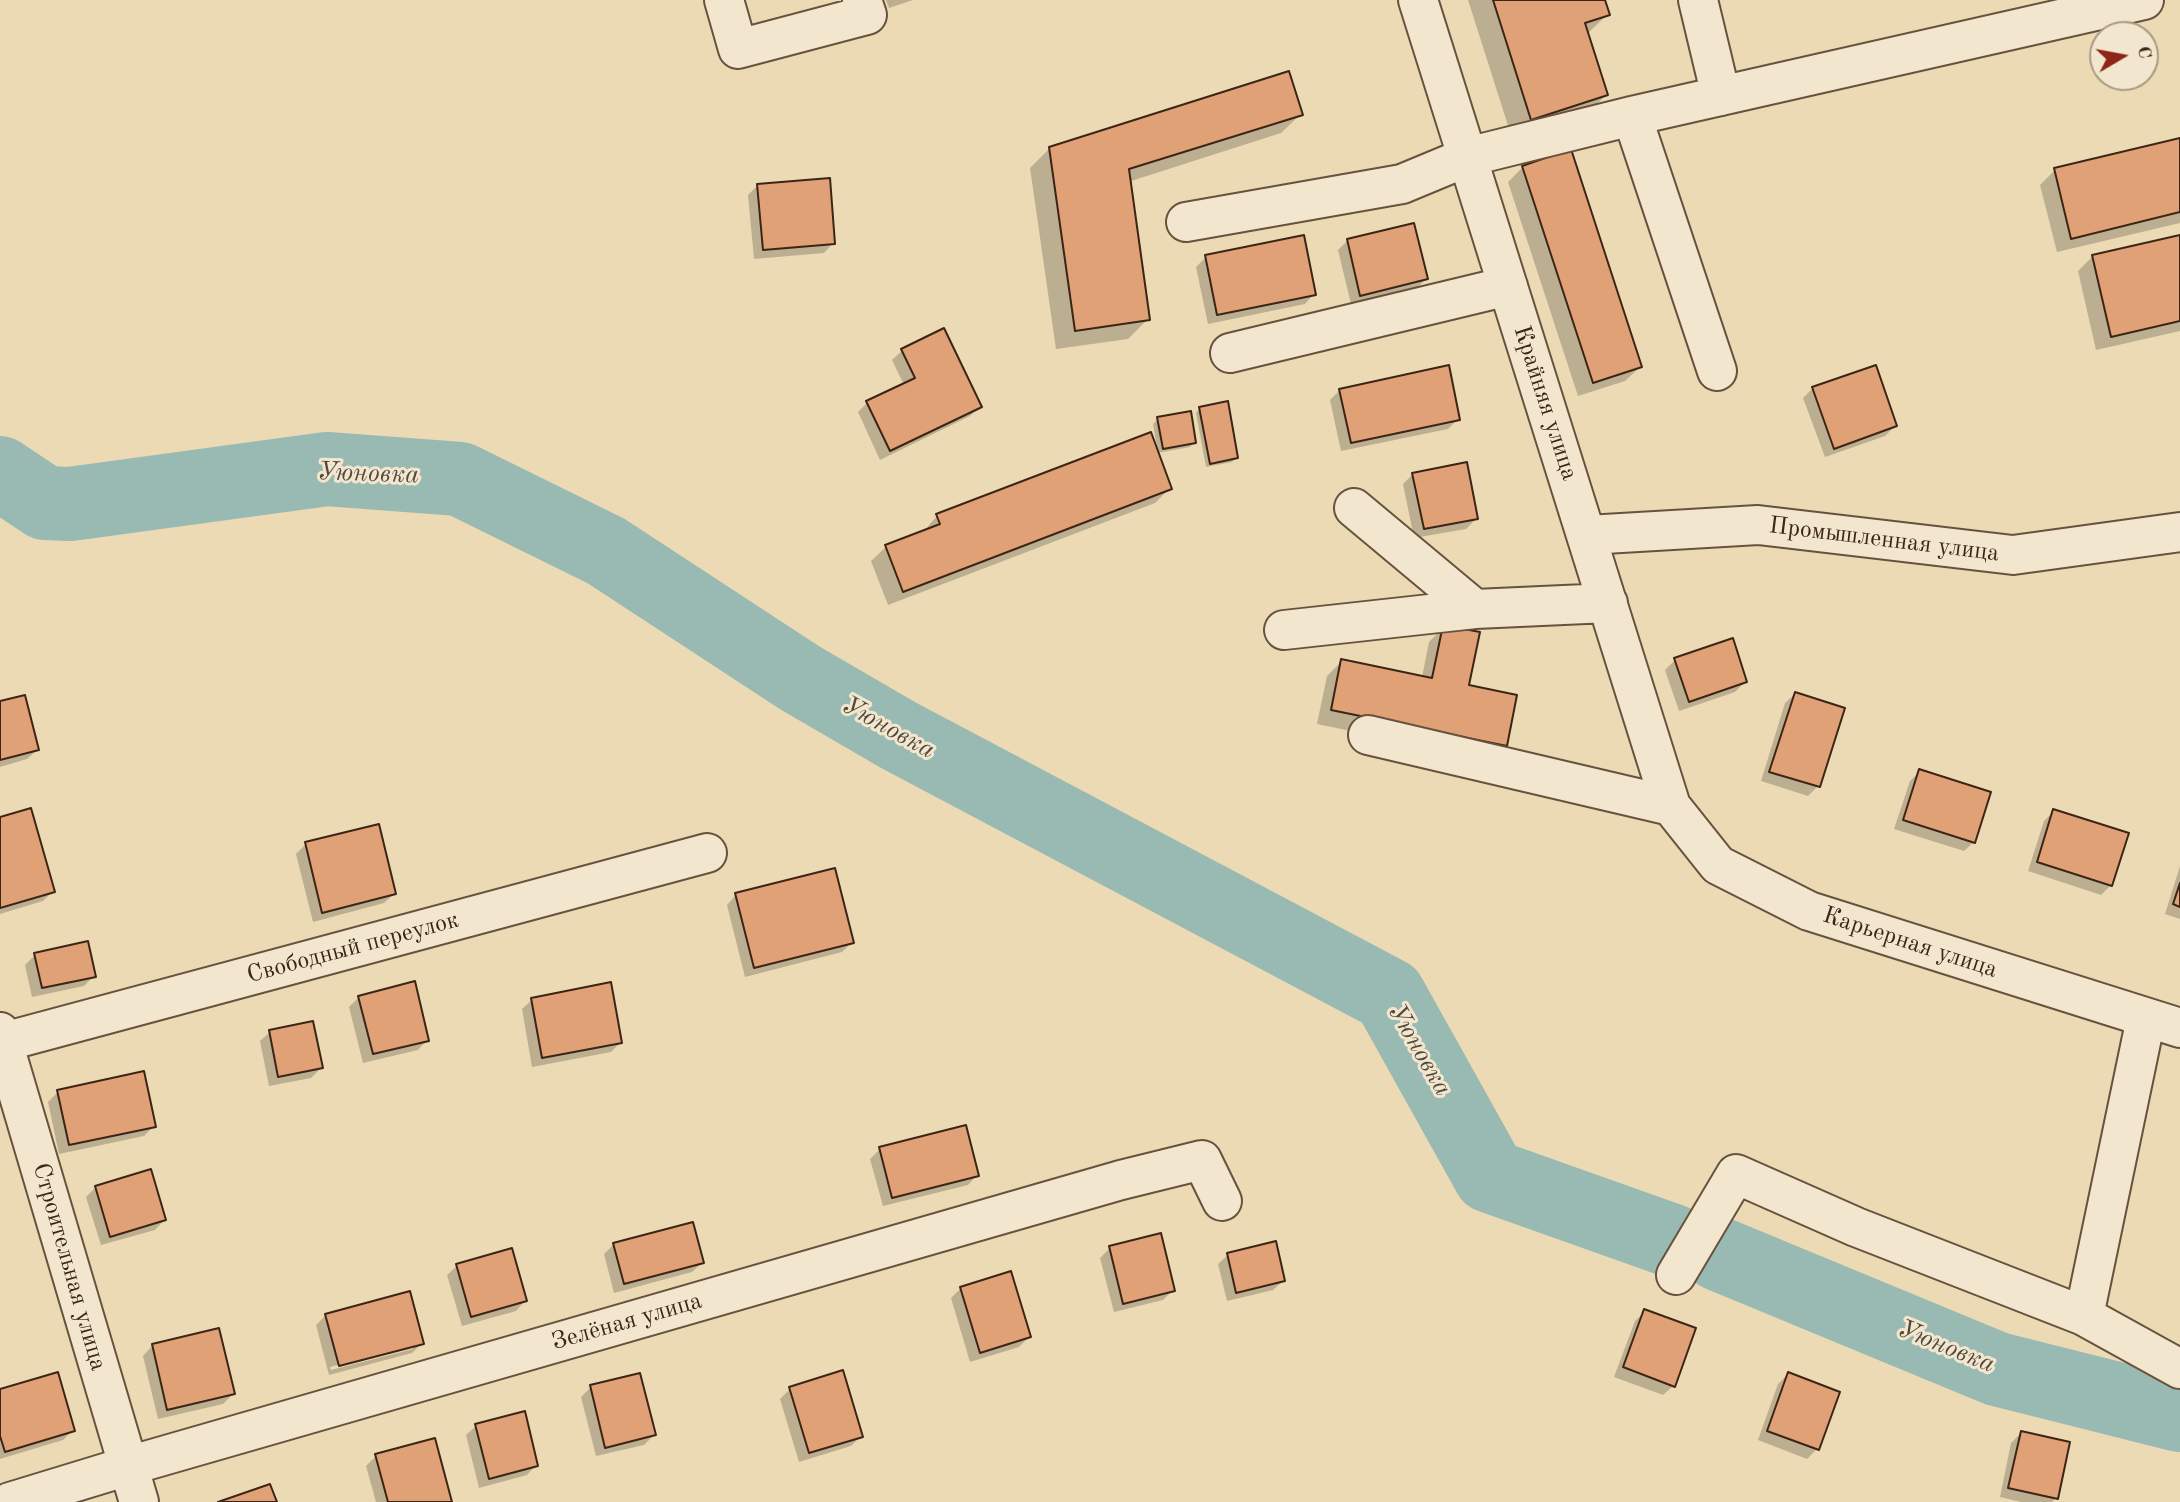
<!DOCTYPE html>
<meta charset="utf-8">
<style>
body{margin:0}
#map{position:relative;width:2180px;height:1502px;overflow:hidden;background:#ebdab4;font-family:"Old Standard TT",serif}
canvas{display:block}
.north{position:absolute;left:2089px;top:21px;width:70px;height:70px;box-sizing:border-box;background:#f2e7ce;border:2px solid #a99985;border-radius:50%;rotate:80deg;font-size:19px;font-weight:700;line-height:28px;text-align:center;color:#3c2517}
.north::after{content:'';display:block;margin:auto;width:24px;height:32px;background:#8f2418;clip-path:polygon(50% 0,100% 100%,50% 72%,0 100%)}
</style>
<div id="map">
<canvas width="2180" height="1502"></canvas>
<div class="north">С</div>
</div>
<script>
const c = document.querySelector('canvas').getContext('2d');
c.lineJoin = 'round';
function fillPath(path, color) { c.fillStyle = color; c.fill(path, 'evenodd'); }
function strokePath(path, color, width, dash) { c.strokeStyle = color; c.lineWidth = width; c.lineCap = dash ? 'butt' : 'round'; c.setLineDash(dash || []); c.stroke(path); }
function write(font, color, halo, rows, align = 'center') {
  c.font = font + ' "Old Standard TT",serif'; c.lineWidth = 6; c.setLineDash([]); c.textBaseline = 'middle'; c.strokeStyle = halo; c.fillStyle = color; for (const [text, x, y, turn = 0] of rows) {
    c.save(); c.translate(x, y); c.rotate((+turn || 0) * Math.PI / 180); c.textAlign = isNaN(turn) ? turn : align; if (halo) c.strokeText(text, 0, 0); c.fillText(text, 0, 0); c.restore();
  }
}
const shadow = new Path2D(`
 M886,0H913L889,8Z
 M1468,0H1604L1608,14L1587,34L1606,95L1587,114L1512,138Z
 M1301,114L1281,133L1128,182L1148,319L1128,339L1056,349L1030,168L1050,148Z
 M2180,140V223L2057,252L2040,185L2055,170Z
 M1523,167L1640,367L1625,381L1578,396L1508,182Z
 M758,185L833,243L824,253L754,259L748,195Z
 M2180,236V331L2096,350L2078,271L2093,256Z
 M1348,240L1426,279L1416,289L1351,304L1338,250Z
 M1206,257L1314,294L1305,304L1208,324L1196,267Z
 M902,351L980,406L970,416L880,460L858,412L867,403L904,385L892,360Z
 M1813,388L1895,426L1885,436L1825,457L1803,398Z
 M1340,390L1458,419L1448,429L1341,451L1330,400Z
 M1200,408L1236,458L1232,462L1206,467L1196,413Z
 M1158,419L1194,443L1190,447L1157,453L1170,488L1155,503L888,605L871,561L886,547L923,532L937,516L1158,452L1153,424Z
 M1413,474L1476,519L1466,529L1414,538L1403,484Z
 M1444,627L1467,687L1506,745L1491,760L1317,724L1327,676L1342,661L1422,677L1429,642Z
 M1731,640L1745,682L1735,692L1679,711L1665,670L1675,660Z
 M1795,694L1818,786L1808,796L1761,781L1785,703Z
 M0,703L37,750L27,759L0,767Z
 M1920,771L1974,842L1964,851L1894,829L1910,781Z
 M2054,811L2111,885L2101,895L2028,871L2044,821Z
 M0,819L53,891L43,901L0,914Z
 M306,844L394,894L384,903L313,922L296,854Z
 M2180,866V919L2165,914Z
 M736,895L852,942L842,952L745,977L727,905Z
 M35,955L94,976L84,986L32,997L25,965Z
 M359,997L427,1040L418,1050L363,1063L349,1007Z
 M532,1000L621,1042L611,1052L532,1067L522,1009Z
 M270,1032L321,1068L311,1078L269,1086L260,1041Z
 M58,1092L154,1126L144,1136L59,1154L48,1102Z
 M880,1149L977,1175L968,1185L883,1206L870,1159Z
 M96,1187L164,1220L155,1230L101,1245L86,1197Z
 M614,1244L702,1263L692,1272L614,1293L604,1254Z
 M1110,1248L1173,1290L1163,1300L1114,1312L1100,1258Z
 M1228,1255L1283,1281L1273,1290L1227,1301L1218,1264Z
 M457,1266L525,1301L516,1311L462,1326L447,1275Z
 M961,1288L1029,1337L1019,1347L970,1362L951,1298Z
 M1645,1311L1673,1386L1663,1395L1614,1377L1635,1321Z
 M326,1315L422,1343L412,1353L329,1375L316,1325ZM413,1345V1349L331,1370L330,1367Z
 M217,1330L233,1394L223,1404L158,1419L143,1356L152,1346Z
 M842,1373L861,1436L851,1446L799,1462L780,1399L790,1389Z
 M1788,1374L1817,1449L1807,1459L1758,1440L1778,1384Z
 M591,1387L654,1435L644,1445L596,1456L581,1397Z
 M0,1390L73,1430L63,1440L0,1459Z
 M476,1426L536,1465L527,1475L479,1488L466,1435Z
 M2021,1433L2056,1498L2052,1502H2021L2000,1497L2011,1443Z
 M376,1456L451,1502H376L366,1466Z`);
const river = new Path2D(`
 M0,473L45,503L70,504L327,469L460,479L606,551L800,678L898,735L1389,995L1490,1176L1673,1241
 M1719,1254L1997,1369L2180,1415`);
const building = new Path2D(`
 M1493,0H1605L1610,15L1585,23L1608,95L1531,120Z
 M1289,71L1303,115L1129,169L1150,320L1075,331L1049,147Z
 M2180,138V212L2071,239L2054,168Z
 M1571,149L1642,367L1593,383L1522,166Z
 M830,178L835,244L763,250L757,184Z
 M1414,223L1428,279L1360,296L1347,239Z
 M1304,235L1316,295L1217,315L1205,255Z
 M2180,235V321L2111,337L2092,255Z
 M944,328L982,407L890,451L866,401L915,378L901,349Z
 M1449,365L1460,420L1351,443L1339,389Z
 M1876,365L1897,426L1834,449L1812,387Z
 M1228,401L1238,458L1210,464L1199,407Z
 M1191,411L1196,443L1163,449L1157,417Z
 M1151,432L1172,489L903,592L885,545L940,524L936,514Z
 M1467,462L1478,519L1424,529L1412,473Z
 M1443,625L1480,632L1469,685L1517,695L1507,746L1331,710L1341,659L1432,678Z
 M1733,638L1747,682L1689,702L1674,658Z
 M1795,692L1845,708L1820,787L1769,772Z
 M25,695L39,750L0,760V701Z
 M1919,769L1991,792L1975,843L1903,820Z
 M31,808L55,892L0,908V817Z
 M2053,809L2129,833L2112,886L2037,862Z
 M379,824L396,894L322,913L305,842Z
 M835,868L854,943L754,968L735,893Z
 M2180,883V907L2173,904Z
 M88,941L96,977L42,988L34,953Z
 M415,981L429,1041L373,1054L358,996Z
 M611,982L622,1043L542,1058L531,998Z
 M313,1021L323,1068L278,1077L269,1030Z
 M144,1071L156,1127L69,1145L57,1090Z
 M966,1125L979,1176L892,1198L879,1147Z
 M151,1169L166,1220L110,1237L95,1186Z
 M693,1222L704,1263L624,1284L613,1243Z
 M1161,1233L1175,1291L1123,1304L1109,1246Z
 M1276,1241L1285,1281L1236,1293L1227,1253Z
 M512,1248L527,1301L471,1317L456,1264Z
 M1011,1271L1031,1337L980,1353L960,1287Z
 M410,1291L424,1344L339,1366L325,1314Z
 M1644,1309L1696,1328L1675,1387L1623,1367Z
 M219,1328L235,1394L167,1410L152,1344Z
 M843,1370L863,1437L809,1453L789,1387Z
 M58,1372L75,1431L5,1452L0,1436V1389Z
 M1788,1372L1840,1392L1819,1450L1767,1431Z
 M640,1373L656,1435L605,1448L590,1385Z
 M525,1411L538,1466L489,1479L475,1424Z
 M2021,1431L2070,1442L2058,1499L2008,1488Z
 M435,1438L452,1502H388L375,1454Z
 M270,1484L277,1502H218Z`);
const minor = new Path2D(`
 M724,0L738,49L867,15L862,0
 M1418,0L1671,806L1718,865L1809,911L2180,1028
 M1698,0L1721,96
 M1632,116L1717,371
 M1186,222L1402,184L1467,157L1495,150L1632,116L2144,0
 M1230,353L1508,286
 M1354,508L1475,609L1608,603
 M1587,535L1758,525L2013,555L2180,532
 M1284,630L1475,609
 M1368,735L1671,806
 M2146,1018L2084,1316L2180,1369
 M0,1032L139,1502
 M0,1043L707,853
 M1676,1275L1736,1174L1856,1227L2084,1316
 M10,1502L128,1466L1121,1180L1202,1160L1222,1201`);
const streetNames = [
 ["Крайняя улица",1545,403,72],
 ["Промышленная улица",1884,540,7],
 ["Карьерная улица",1910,943,18],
 ["Свободный переулок",353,948,-15],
 ["Строительная улица",69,1267,74],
 ["Зелёная улица",627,1322,-16]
];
const waterNames = [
 ["Уюновка",368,474,2],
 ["Уюновка",888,728,29],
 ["Уюновка",1419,1050,60],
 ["Уюновка",1946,1347,22]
];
fillPath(shadow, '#0003');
strokePath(river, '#99bab2', 74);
fillPath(building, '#e1a176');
strokePath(building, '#3c2517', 2);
strokePath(minor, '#68523e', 42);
strokePath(minor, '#f2e7ce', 38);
write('24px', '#3c2517', '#f2e7ce', streetNames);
write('italic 26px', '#534a3e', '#f2e7ce', waterNames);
</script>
